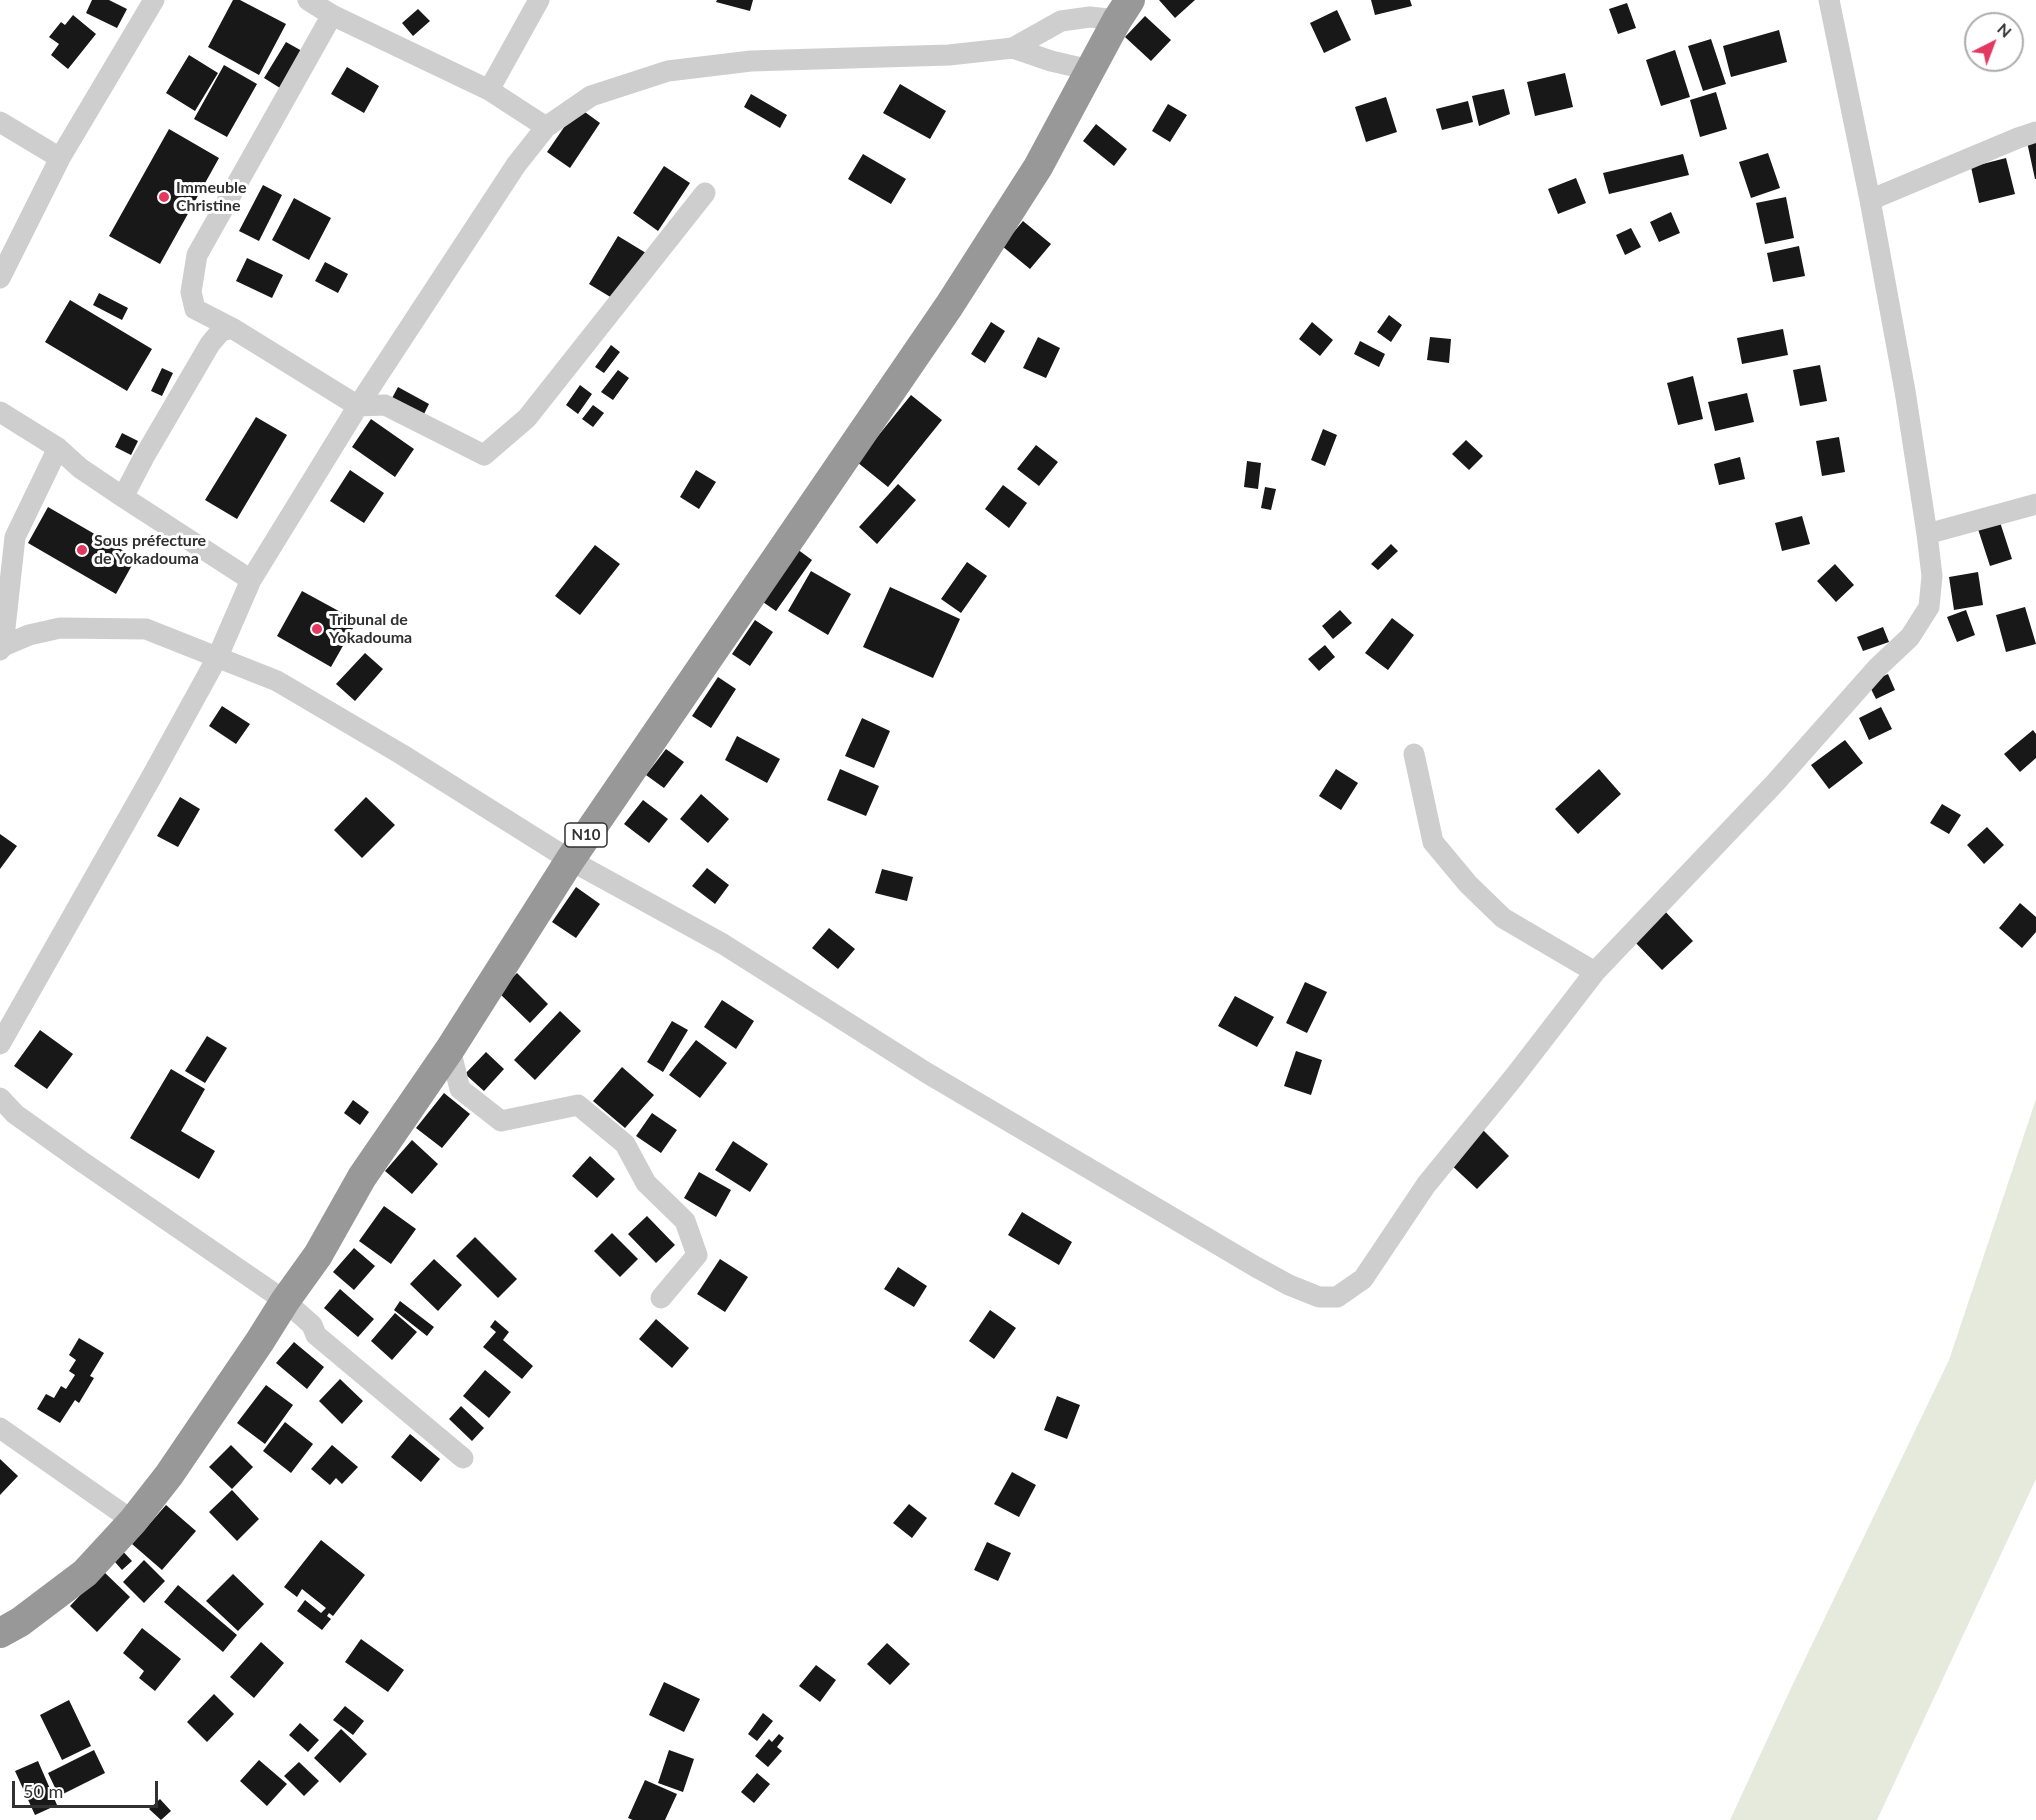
<!DOCTYPE html>
<meta charset="utf-8">
<style>
body{margin:0}
#map{position:relative;width:2036px;height:1820px;overflow:hidden;background:#fff;font-family:Lato,sans-serif}
canvas{display:block}
.north{position:absolute;left:1964px;top:12px;width:60px;height:60px;box-sizing:border-box;background:#fff;border:2px solid #adadad;border-radius:50%;rotate:42deg;font-size:16px;font-weight:700;line-height:24px;text-align:center;color:#313131}
.north::after{content:'';display:block;margin:auto;width:21px;height:27px;background:#e23960;clip-path:polygon(50% 0,100% 100%,50% 72%,0 100%)}
.scale{position:absolute;left:12px;top:1781px;width:146px;height:27px;box-sizing:border-box;border:3px solid #313131;border-top:0;padding-left:8px;font-size:18px;line-height:21px;white-space:nowrap;color:#313131;-webkit-text-stroke:4px #fff;paint-order:stroke}
</style>
<div id="map">
<canvas width="2036" height="1820"></canvas>
<div class="north">N</div>
<div class="scale">50 m</div>
</div>
<script>
const c = document.querySelector('canvas').getContext('2d');
c.lineJoin = 'round';
function fillPath(path, color) { c.fillStyle = color; c.fill(path, 'evenodd'); }
function strokePath(path, color, width, dash) { c.strokeStyle = color; c.lineWidth = width; c.lineCap = dash ? 'butt' : 'round'; c.setLineDash(dash || []); c.stroke(path); }
function write(font, color, halo, rows, align = 'center') {
  c.font = font + ' Lato,sans-serif'; c.lineWidth = 6; c.setLineDash([]); c.textBaseline = 'middle'; c.strokeStyle = halo; c.fillStyle = color; for (const [text, x, y, turn = 0] of rows) {
    c.save(); c.translate(x, y); c.rotate((+turn || 0) * Math.PI / 180); c.textAlign = isNaN(turn) ? turn : align; if (halo) c.strokeText(text, 0, 0); c.fillText(text, 0, 0); c.restore();
  }
}
const green = new Path2D(`
 M2036,1099V1479L1877,1820H1730L1791,1688L1949,1360Z`);
const building = new Path2D(`
 M92,0H109L127,9L117,28L86,13Z
 M233,0H240L286,24L259,75L208,47Z
 M717,0H753L750,11L716,2Z
 M1159,0H1195L1175,18Z
 M1371,0H1410L1412,6L1375,15Z
 M1627,3L1636,28L1618,34L1609,9Z
 M418,9L430,21L413,36L402,23Z
 M1337,10L1351,40L1324,53L1310,23Z
 M73,15L96,34L68,69L51,55L59,44L49,37L61,22L65,25Z
 M1145,16L1171,40L1151,61L1125,37Z
 M1779,30L1787,62L1731,77L1723,46Z
 M1711,39L1726,84L1703,91L1688,46Z
 M286,42L302,51L280,88L264,78Z
 M1675,50L1690,97L1661,106L1646,60Z
 M189,55L218,73L195,111L166,93Z
 M224,65L257,84L227,137L194,119Z
 M347,67L379,86L364,113L331,94Z
 M1565,73L1573,107L1535,116L1527,82Z
 M900,84L946,111L930,139L883,113Z
 M1504,89L1510,114L1479,126L1472,96Z
 M1716,92L1727,129L1700,137L1690,100Z
 M751,94L787,115L780,128L744,107Z
 M1386,97L1397,132L1366,142L1355,107Z
 M1468,101L1473,122L1442,130L1436,109Z
 M1168,104L1187,115L1170,142L1152,131Z
 M578,107L600,123L570,168L547,152Z
 M1096,124L1127,149L1114,166L1083,141Z
 M169,129L219,158L160,264L109,236Z
 M2036,140V179H2035L2027,142Z
 M1768,153L1780,188L1751,198L1739,162Z
 M863,154L906,179L891,204L848,179Z
 M1683,154L1689,175L1609,194L1603,173Z
 M2006,158L2015,194L1979,203L1971,167Z
 M664,166L690,183L658,231L633,213Z
 M1576,178L1586,203L1558,214L1548,189Z
 M263,185L282,195L259,241L239,231Z
 M1786,197L1794,238L1765,244L1756,203Z
 M294,198L331,218L309,260L272,240Z
 M1671,212L1680,233L1659,242L1650,222Z
 M1023,221L1051,244L1030,269L1002,246Z
 M1631,228L1641,247L1625,255L1616,235Z
 M618,236L646,253L617,301L589,284Z
 M1799,246L1805,276L1773,282L1767,253Z
 M247,258L283,275L272,298L236,281Z
 M325,262L348,274L338,293L315,281Z
 M99,293L128,308L122,320L93,305Z
 M70,300L152,349L127,391L45,342Z
 M1389,315L1402,325L1391,342L1377,332Z
 M991,322L1005,331L985,363L971,354Z
 M1312,322L1333,340L1320,356L1299,339Z
 M1783,329L1788,355L1742,364L1737,338Z
 M1038,337L1060,348L1046,378L1023,368Z
 M1430,337L1451,339L1449,363L1427,360Z
 M1360,341L1385,354L1379,367L1354,354Z
 M611,345L620,352L604,373L595,367Z
 M1820,365L1827,401L1800,406L1793,370Z
 M162,368L173,373L162,396L151,391Z
 M618,370L629,378L613,400L601,392Z
 M1693,376L1703,419L1678,425L1667,383Z
 M580,385L592,394L578,414L566,405Z
 M398,387L429,404L422,418L391,400Z
 M1747,393L1754,422L1715,431L1708,402Z
 M911,395L942,420L888,487L857,462Z
 M593,405L604,413L593,427L582,419Z
 M256,417L287,435L237,519L205,500Z
 M371,419L414,449L395,477L352,447Z
 M1323,429L1337,435L1325,466L1311,460Z
 M122,433L138,441L131,455L115,447Z
 M1839,437L1845,472L1822,476L1816,441Z
 M1466,440L1483,456L1469,470L1452,454Z
 M1036,445L1058,462L1039,486L1017,469Z
 M1740,457L1745,479L1719,485L1714,464Z
 M1247,461L1261,463L1258,489L1244,487Z
 M350,470L384,493L364,523L330,501Z
 M696,470L716,482L699,509L680,497Z
 M898,484L916,500L877,544L859,527Z
 M1003,485L1027,503L1009,528L985,509Z
 M1265,487L1276,489L1271,510L1261,508Z
 M48,507L136,558L116,594L28,543Z
 M1802,516L1810,544L1782,551L1775,523Z
 M1998,516L2012,559L1990,566L1976,523Z
 M1391,544L1398,551L1378,570L1371,564Z
 M595,545L620,564L580,615L555,596Z
 M797,549L812,560L776,611L760,600Z
 M967,562L987,576L961,613L941,599Z
 M1835,564L1854,585L1836,602L1817,581Z
 M811,571L851,594L828,635L788,611Z
 M1978,572L1983,605L1954,610L1949,577Z
 M890,587L960,619L933,678L863,647Z
 M302,591L357,621L331,667L277,636Z
 M2025,607L2036,644L2006,652L1996,615Z
 M1340,610L1352,623L1333,639L1322,626Z
 M1966,610L1975,635L1957,642L1947,617Z
 M1392,618L1414,635L1388,670L1365,653Z
 M755,620L773,632L750,666L732,654Z
 M1883,627L1889,642L1863,651L1857,637Z
 M1325,645L1335,657L1319,671L1308,659Z
 M365,653L383,669L355,701L336,684Z
 M1888,674L1895,690L1876,699L1868,683Z
 M718,677L736,689L711,728L692,716Z
 M222,706L250,724L236,744L209,726Z
 M1881,707L1892,729L1869,740L1859,718Z
 M862,718L890,731L874,768L845,756Z
 M2033,730L2036,734V758L2020,772L2004,754Z
 M737,736L780,759L767,783L725,760Z
 M1845,740L1863,763L1829,789L1811,765Z
 M666,749L684,762L664,788L646,775Z
 M840,769L879,786L866,816L827,800Z
 M1336,769L1358,783L1341,810L1319,796Z
 M1599,769L1621,794L1578,834L1555,809Z
 M701,794L729,819L708,843L680,819Z
 M180,797L200,809L178,847L157,836Z
 M366,797L395,825L362,858L334,830Z
 M643,800L668,819L649,843L624,824Z
 M1942,804L1961,815L1949,834L1930,823Z
 M1987,827L2004,845L1984,864L1967,845Z
 M0,834L17,846L0,869Z
 M707,868L729,885L715,904L692,886Z
 M882,869L913,877L907,901L875,893Z
 M576,887L600,904L576,938L552,922Z
 M2020,903L2036,917V932L2022,948L1999,928Z
 M1662,908L1693,941L1662,970L1631,938Z
 M829,928L855,949L838,969L812,948Z
 M517,973L548,1004L530,1023L498,992Z
 M1305,982L1327,992L1307,1033L1286,1023Z
 M1235,996L1274,1017L1257,1047L1218,1026Z
 M722,1000L754,1021L736,1049L704,1027Z
 M560,1011L581,1031L535,1080L514,1060Z
 M672,1021L688,1030L663,1072L647,1062Z
 M40,1030L73,1054L47,1089L14,1066Z
 M207,1036L227,1048L205,1083L185,1071Z
 M696,1040L727,1063L700,1098L669,1075Z
 M1296,1051L1322,1060L1311,1095L1284,1086Z
 M486,1052L504,1069L484,1091L465,1074Z
 M622,1067L654,1095L625,1128L593,1101Z
 M171,1069L205,1089L181,1131L215,1151L199,1179L130,1138Z
 M444,1093L470,1114L442,1148L416,1128Z
 M353,1100L369,1112L360,1125L344,1113Z
 M652,1113L677,1130L661,1153L636,1136Z
 M1481,1128L1509,1156L1477,1189L1448,1162Z
 M412,1140L438,1164L412,1194L385,1171Z
 M733,1141L768,1164L750,1192L715,1170Z
 M590,1156L615,1179L597,1198L572,1176Z
 M699,1172L731,1190L716,1217L684,1198Z
 M384,1206L416,1229L391,1264L359,1241Z
 M1022,1212L1072,1242L1059,1265L1008,1235Z
 M647,1216L675,1245L656,1263L628,1234Z
 M612,1233L638,1259L620,1277L594,1251Z
 M475,1237L517,1279L498,1298L456,1256Z
 M354,1248L375,1266L354,1290L333,1272Z
 M434,1259L462,1285L438,1311L410,1284Z
 M720,1259L748,1277L725,1312L697,1294Z
 M898,1267L927,1286L914,1307L884,1289Z
 M340,1289L374,1319L358,1337L324,1308Z
 M400,1301L434,1327L427,1336L394,1310Z
 M990,1310L1016,1328L994,1359L969,1341Z
 M395,1313L417,1332L392,1360L371,1341Z
 M656,1319L689,1348L672,1368L639,1339Z
 M495,1320L509,1332L503,1340L533,1366L522,1379L483,1347L496,1332L490,1327Z
 M79,1338L104,1353L90,1376L94,1378L79,1403L75,1400L60,1423L37,1409L46,1394L54,1398L61,1386L66,1389L75,1375L69,1371L76,1360L69,1355Z
 M294,1342L324,1367L307,1389L276,1363Z
 M485,1370L511,1392L489,1418L463,1396Z
 M340,1379L363,1401L342,1424L319,1401Z
 M266,1385L293,1405L265,1444L237,1423Z
 M1057,1396L1080,1405L1067,1439L1044,1430Z
 M461,1406L484,1428L472,1441L449,1419Z
 M285,1422L313,1444L291,1473L263,1451Z
 M410,1434L440,1459L421,1482L391,1457Z
 M231,1445L253,1467L232,1489L209,1467Z
 M332,1445L358,1467L342,1484L336,1478L330,1485L311,1469Z
 M0,1459L18,1476L0,1495Z
 M1012,1472L1036,1485L1019,1517L994,1504Z
 M232,1490L259,1519L237,1541L209,1512Z
 M909,1504L927,1518L912,1538L893,1523Z
 M166,1505L196,1531L162,1570L132,1544Z
 M321,1540L365,1575L333,1616L329,1613L327,1616L331,1619L322,1630L297,1611L305,1600L321,1613L326,1608L302,1589L297,1597L284,1587Z
 M987,1542L1011,1553L998,1581L974,1570Z
 M117,1545L132,1561L122,1570L108,1554Z
 M144,1560L165,1581L144,1603L123,1582Z
 M103,1571L130,1597L97,1632L70,1606Z
 M233,1574L264,1604L238,1631L206,1601Z
 M178,1585L237,1635L223,1652L164,1602Z
 M142,1628L181,1659L155,1691L139,1678L144,1671L123,1653Z
 M361,1639L404,1670L388,1692L345,1662Z
 M261,1642L284,1663L254,1698L230,1677Z
 M887,1643L910,1664L890,1685L867,1664Z
 M816,1665L836,1680L820,1702L799,1686Z
 M664,1682L700,1699L684,1732L649,1715Z
 M214,1694L234,1714L207,1742L187,1722Z
 M69,1700L91,1746L62,1760L40,1715Z
 M345,1706L364,1721L353,1735L333,1720Z
 M763,1713L773,1721L757,1741L748,1734Z
 M300,1723L319,1740L308,1752L289,1735Z
 M341,1729L367,1754L340,1783L314,1758Z
 M779,1734L784,1738L777,1747L782,1751L768,1767L755,1756L769,1739L772,1742Z
 M94,1750L105,1773L59,1796L48,1773Z
 M669,1750L694,1759L683,1792L658,1783Z
 M259,1760L287,1784L267,1806L240,1781Z
 M38,1761L57,1805L35,1815L15,1771Z
 M299,1762L319,1781L304,1796L284,1776Z
 M757,1773L770,1784L754,1803L741,1792Z
 M645,1780L677,1794L665,1820H633L628,1818Z
 M160,1799L171,1811L161,1820L149,1809Z`);
const minor = new Path2D(`
 M308,0L332,15L489,90
 M539,0L489,90L546,127
 M1013,48L1051,61L1090,70
 M0,122L60,158
 M1870,200L2018,138L2036,132
 M0,278L60,158L154,0
 M232,328L195,309L191,292L197,255L332,15
 M0,412L58,448L80,468L123,497L251,580
 M123,497L144,457L210,344L221,331L232,328L358,406L385,405L484,455L527,418L705,193
 M1927,534L2036,504
 M3,646L15,537L58,448
 M0,650L3,646L29,635L60,628L146,629L277,681L401,754L570,860L723,944L927,1073L1256,1267L1289,1285L1319,1297H1337L1363,1279L1426,1185L1514,1077L1595,972L1775,783L1877,668L1910,637L1929,607L1932,576L1927,534L1905,391L1870,200L1829,0
 M1414,754L1433,842L1468,884L1503,918L1595,972
 M0,1044L152,776L218,656L251,580L358,406L516,165L546,127L591,96L668,71L751,61L949,55L1013,48L1061,21L1090,17L1117,20
 M450,1049L460,1089L501,1121L578,1105L625,1144L646,1183L685,1221L697,1255L661,1298
 M0,1098L15,1114L81,1161L285,1301L312,1325L316,1335L463,1458
 M0,1428L133,1521`);
const highway = new Path2D(`
 M0,1633L20,1622L85,1573L133,1521L169,1475L260,1341L285,1301L318,1255L362,1177L450,1049L570,860L949,306L1038,167L1117,20L1130,0`);
const markers = [
 [164,197,6,"#e23960"],
 [82,550,6,"#e23960"],
 [317,629,6,"#e23960"]
];
const shields = [
 [586,835,42]
];
const shieldNames = [
 ["N10",586,835]
];
const poiNames = [
 ["Immeuble",176,188],
 ["Christine",176,206],
 ["Sous préfecture",94,541],
 ["de Yokadouma",94,559],
 ["Tribunal de",329,620],
 ["Yokadouma",329,638]
];
fillPath(green, '#e6eadd');
fillPath(building, '#181818');
strokePath(minor, '#cecece', 21);
strokePath(highway, '#989898', 30);
for (const [x, y, r, color] of markers) { const dot = new Path2D(); dot.arc(x, y, r, 0, 2 * Math.PI); c.fillStyle = color; c.fill(dot); strokePath(dot, '#fff', 2); }
for (const [x, y, w] of shields) { const box = new Path2D(); box.roundRect(x - w / 2, y - 12, w, 24, 4.5); c.fillStyle = '#fff'; c.fill(box); strokePath(box, '#313131', 1.5); }
write('bold 15px', '#313131', null, shieldNames);
write('bold 16px', '#313131', '#fff', poiNames, 'left');
</script>
